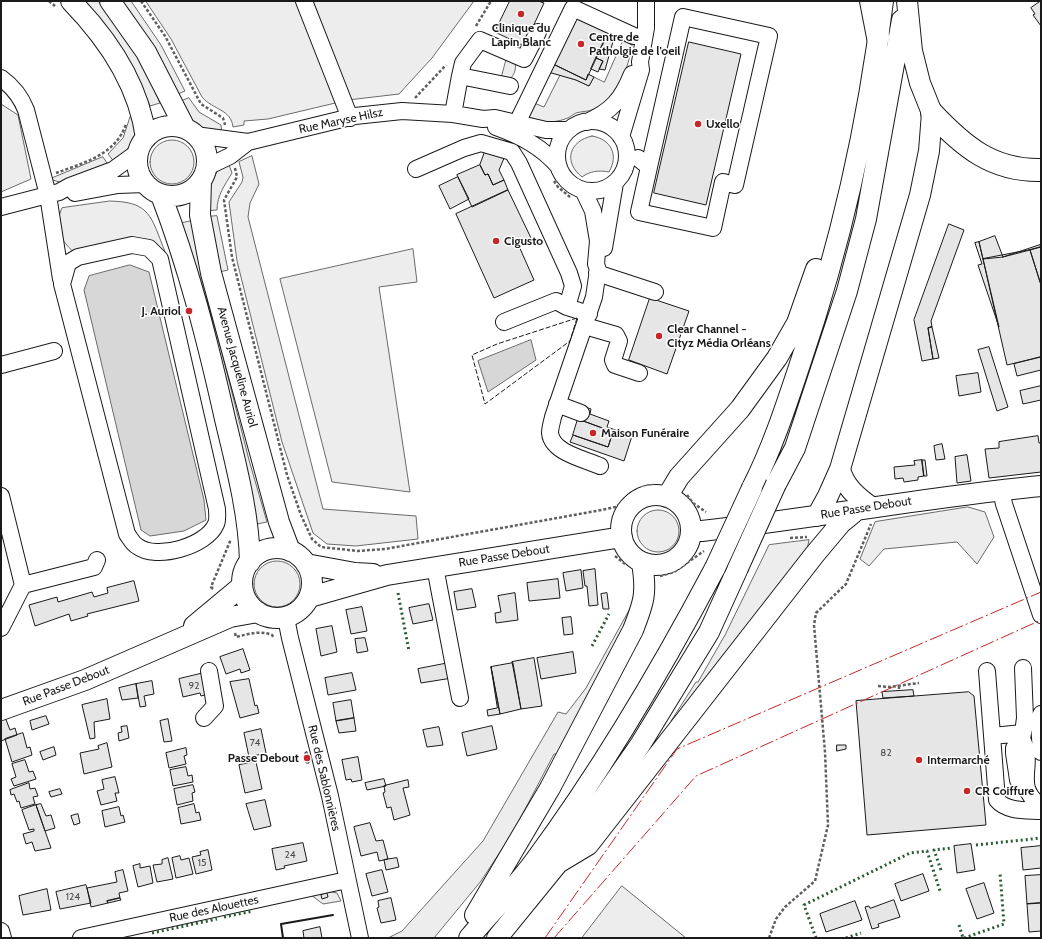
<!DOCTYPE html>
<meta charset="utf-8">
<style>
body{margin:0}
#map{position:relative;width:1042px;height:939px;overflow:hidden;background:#fff;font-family:Cabin,sans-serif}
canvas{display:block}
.frame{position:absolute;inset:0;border:2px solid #1a1a1a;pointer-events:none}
</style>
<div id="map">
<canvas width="1042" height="939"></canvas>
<div class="frame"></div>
</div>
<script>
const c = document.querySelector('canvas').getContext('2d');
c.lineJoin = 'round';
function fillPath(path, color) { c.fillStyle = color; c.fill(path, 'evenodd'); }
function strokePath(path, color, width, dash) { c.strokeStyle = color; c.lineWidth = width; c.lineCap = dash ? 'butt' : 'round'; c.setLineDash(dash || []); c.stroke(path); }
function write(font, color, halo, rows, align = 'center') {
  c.font = font + ' Cabin,sans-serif'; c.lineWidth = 3; c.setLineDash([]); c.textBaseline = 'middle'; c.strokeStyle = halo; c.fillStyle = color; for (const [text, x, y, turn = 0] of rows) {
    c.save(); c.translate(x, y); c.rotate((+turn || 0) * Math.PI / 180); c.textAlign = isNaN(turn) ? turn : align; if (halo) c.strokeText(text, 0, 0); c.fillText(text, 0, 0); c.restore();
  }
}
const green = new Path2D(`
 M84,1H98C125,30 144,66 160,103L150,106C133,65 114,34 84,1Z
 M115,1H131L161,45L185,91L173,96Z
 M146,1H474L432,58L399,94L348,100L268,119L244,121V125L233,127C231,109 213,110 202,97L171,39Z
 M623,41L632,45C628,69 618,99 594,109C589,112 582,111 576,113C572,115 569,118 565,119C552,124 539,121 526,118L534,103L544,107L560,75L576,80L589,86L594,77L604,82Z
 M507,57L515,60C516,67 516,73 510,79L502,76Z
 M189,98L199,112L221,125L222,134C195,129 193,125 177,103Z
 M1,104L18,115L31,179L1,192Z
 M138,116C136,139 131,148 115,163L108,154L123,138L130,117Z
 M592,136C611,139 619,155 609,172C599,170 590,171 582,177C563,162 569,141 592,136Z
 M150 162a22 22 0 1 1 44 0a22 22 0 1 1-44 0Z
 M252,156L259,184L250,203L248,217L323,509L416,516L418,539L356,546L327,544L313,533L282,442L237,261L229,202L242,182L243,177L239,162Z
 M103,157L109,166L62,183L50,179Z
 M228,162L232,173C225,185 217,195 217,210L204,211L206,192L218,170Z
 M110,201C146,202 150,212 162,244C164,250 169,259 168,265L156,248L74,252C59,240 54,225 62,208Z
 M217,216L228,270L215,273L206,217Z
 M192,221L200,266L249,460L267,522L257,524L251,499L196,267L182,223Z
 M413,249L417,282L379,287L410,492L332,482L280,279Z
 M968,507L985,512L994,537L977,564L957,542L884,549L869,566L860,559L875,522Z
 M637 531a21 21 0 1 1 42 0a21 21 0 1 1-42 0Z
 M809,540L807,550L673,722L671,721L696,682H698L725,635L769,545Z
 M254 584a23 23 0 1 1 46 0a23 23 0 1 1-46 0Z
 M638,588L636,604L559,754H554L512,834L481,881L434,938H388L402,931L483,841L558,712L566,714L586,688L633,603L634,589Z
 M622,886L686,938H582Z
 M332,892L337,893L341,901L323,904L311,895Z`);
const water = new Path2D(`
 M130,265L149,272L204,500L206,520L184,531L150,536L141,530L84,290L89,276Z
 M531,340L536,360L488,392L478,361Z`);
const building = new Path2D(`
 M510,1H538L544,3L524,46L495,32Z
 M1041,1V26L1033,15L1035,14L1031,8Z
 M575,15L609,31L586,80L551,63Z
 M609,31L614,38L605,70L599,69L603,61L596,58Z
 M689,42L741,54L706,205L654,193Z
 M596,58L603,61L598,72L591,69Z
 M551,63L586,80L588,74L594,77L589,86L576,80L548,72Z
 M486,149L505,156L499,170L504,180L493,185L488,174L485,175L480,165Z
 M480,165L485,175L488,174L493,185L504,180L508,190L472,207L457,175Z
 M458,177L469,199L450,209L439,186Z
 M508,190L531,238L518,244L534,280L494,298L456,214Z
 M949,224L964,230L931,321L932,327L928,328L933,359L922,361L914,320Z
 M995,236L1003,257L983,259L979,242Z
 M979,242L999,327L978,265L982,264L975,243Z
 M1040,245L1041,247L1030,250L1003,257Z
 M1041,247V285L1030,250Z
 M1030,250L1041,285V357L1007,365L983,259Z
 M650,298L689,311L667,374L629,360Z
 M932,327L939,358L933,359L928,328Z
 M989,347L1008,407L997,411L978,350Z
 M1041,357V370L1017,376L1014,364Z
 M978,373L981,392L959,396L956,376Z
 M1041,386V400L1023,404L1020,391Z
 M583,406L591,409L590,414L609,421L607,427L632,436L624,461L570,442L573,435L608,447L613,432L578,419Z
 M578,419L613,432L608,447L573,435Z
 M1038,436L1039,443H1041V472L989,478L985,449L999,448V442Z
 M942,444L945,459L936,460L934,446Z
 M967,455L971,481L957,483L955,457Z
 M922,460H925L927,476H924Z
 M922,460L924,476L918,477V480L904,482L903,478L895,479L894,467L915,465L914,461Z
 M595,569L598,605L589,606L587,586H585L583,571Z
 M581,570L583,588L566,591L563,573Z
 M558,579L560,598L529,601L527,583Z
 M134,581L139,601L87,614L88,616L71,621L69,614L35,626L29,605L57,597L58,602L92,592L94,597L108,593L107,588Z
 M472,589L476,607L457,610L454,592Z
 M515,593L518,620L496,623L495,613L501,612L498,596Z
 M607,593L609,609H603L601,594Z
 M429,604L433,620L413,624L409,608Z
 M362,607L367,631L351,634L346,610Z
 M571,617L573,634L564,635L562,618Z
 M332,626L337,652L321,656L316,629Z
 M365,638L368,651L357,653L355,639Z
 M243,649L250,670L241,673L240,669L226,674L220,657Z
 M573,652L576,673L541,679L537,658Z
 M534,658L542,706L521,709L512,662Z
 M449,663L452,678L421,683L418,669Z
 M513,663L521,709L500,714L491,667Z
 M491,667L500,714L488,716L487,710L497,708Z
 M204,673L209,694L201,696L200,693L183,697L179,679Z
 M352,673L356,690L328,695L325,678Z
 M249,679L255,706L257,705L259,713L240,718L230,682Z
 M152,681L154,694L144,696L146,706L140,707L136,684Z
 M136,684L138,698L122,700L119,688Z
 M913,690L914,696L883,698L882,692Z
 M969,692L974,696L986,825L867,835L856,701Z
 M107,699L110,719L94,722L95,738L90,739L82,705Z
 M351,700L354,718L336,721L333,703Z
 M46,716L49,724L32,730L30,721Z
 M5,717L10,730L15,728L17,735L1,741V718Z
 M354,718L356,731L339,733L336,721Z
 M168,719L172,741L164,742L160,721Z
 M127,726L129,738L119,741L118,733L122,732L121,727Z
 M492,726L497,749L467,756L462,733Z
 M439,727L443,745L427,747L423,730Z
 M261,729L266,753L249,757L244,733Z
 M23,733L27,748L30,747L32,755L12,762L5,739Z
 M107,743L112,767L84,774L80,753L99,749L98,746Z
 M837,745H846V749L837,751Z
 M54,747L56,755L43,760L40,752Z
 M186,748L187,755L184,756L186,764L169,768L166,753Z
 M307,752L309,763H306L305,753Z
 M358,757L362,780L352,782L351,779L346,780L342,760Z
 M25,760L29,772L33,771L36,779L14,786L11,779L16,777L12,764Z
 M256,762L262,789L245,793L239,765Z
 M186,767L188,776L192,775L193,782L173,786L170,770Z
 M115,777L119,793H115L117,801L101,805L97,791L104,789L102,780Z
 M384,779L386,786L367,790L365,783Z
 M408,780L409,787L403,788L410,815L394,820L391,807L387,808L383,793L385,792L384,786Z
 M29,783L30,789L35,788L38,796L33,797L35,804L21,808L19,801L17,802L14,794L11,795L10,790Z
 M193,785L195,792L192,793L193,801L177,805L174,789Z
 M60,789L62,794L51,797L49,792Z
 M265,800L271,826L254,830L246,804Z
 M41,804L46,816L51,815L55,828L45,831L36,805Z
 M194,804L196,813L199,812L201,820L181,824L178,808Z
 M36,805L51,848L35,851L32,842L26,844L23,834L34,831V829L29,830L22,810Z
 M119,807L121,816L123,815L125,822L105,827L102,811Z
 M78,814L80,823L74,825L71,816Z
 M370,823L376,841L383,840L388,859L379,861L377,852L361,856L354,827Z
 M303,843L307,861L284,866L285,868L276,870L272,849Z
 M971,844L975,870L957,873L954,846Z
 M1041,846V868L1023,870L1021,848Z
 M208,850L212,870L196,874L192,857L201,855L200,852Z
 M180,856L181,860L189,858L193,874L176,878L172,858Z
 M168,858L173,879L157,882L153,865L162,864V860Z
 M397,858L399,867L386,870L384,860Z
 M140,864V868L150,866L153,883L138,887L133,866Z
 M123,870L128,891L119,893L120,898L107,901L108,903L91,907L87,888L117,882L115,872Z
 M382,870L388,892L372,896L366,874Z
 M923,874L929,891L901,901L895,884Z
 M1041,875V903L1027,904L1025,876Z
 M984,883L994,913L977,919L966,889Z
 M86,885L91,903L60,909L56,892Z
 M47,889L51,910L23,915L19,896Z
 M327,893L328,897L322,899L321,895Z
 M120,898L121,900L108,903L107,901Z
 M391,898L396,920L381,923L377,908L379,907L378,901Z
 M894,900L900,917L878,924L879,927L872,929L865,907L869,906L870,908Z
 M855,901L862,920L826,932L820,914Z
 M1041,903V931L1029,932L1027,904Z
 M320,927L322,938H304L303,931Z`);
const path = new Path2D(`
 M49,1L55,6
 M141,1L165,36L201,104L223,118L225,125
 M476,26L491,1
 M415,98L446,65
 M235,168L237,177L224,200L232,257L287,475L301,515L312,539L321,547L358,551L385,549L596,511L616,507L634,492L645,486L654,485
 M56,173C83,163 116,155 126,124
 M554,181L558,187L570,197
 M687,495L693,503L706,512
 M790,538L807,537
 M615,556L625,564
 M660,576L674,572L704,551
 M213,589L211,587L231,539
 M235,633L236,637C249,634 260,630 272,635L274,638
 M878,686L890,687L919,683
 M899,686V691
 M769,938L776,919L785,907L815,881L828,825L825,752L814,625L816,613L846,584L871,524`);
const minor = new Path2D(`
 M304,1L350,118
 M460,76L463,63L480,40L524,59L538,32
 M1,78C12,86 21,97 26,110L48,195L61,279
 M453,114L460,76L510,86
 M557 156a35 35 0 1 1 70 0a35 35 0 1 1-70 0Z
 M587,122C612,111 622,99 632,74
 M517,123L573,8L634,36
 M496,127C521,136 542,147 559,167
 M195,135L248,142L355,116L402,111L453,114L483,119L495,118L546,130H569
 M621,137L641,70L640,62L646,28V1
 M638,158L649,167L639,212L713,228L723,182L735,185L769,36L683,17L649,167
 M207,167L230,156L248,142
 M416,169L464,148L481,143L512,152L519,163L569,273L573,286L567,307L589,314
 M583,190L593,211L598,241L596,264L598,270L594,297L553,417C552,422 550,428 550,433C552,453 585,459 600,466
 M75,193L118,185L145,184
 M1,207L59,192L70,186L113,170L138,152
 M132,245L149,248L160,259L217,509C217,513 218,520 216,524C207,546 156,561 137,546C133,544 130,538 127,534L62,284L68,263L78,257Z
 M604,248L615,183
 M597,273L655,292
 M504,322L556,301L567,307
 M585,326L616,335L619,341L613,360L615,365L639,373
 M1,365L54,351
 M557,404L581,413
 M1001,490L1004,504L1041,615
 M1,496L23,585L1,628
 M435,567L460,698
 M23,585L94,567L97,560
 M286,618L290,638L330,796L360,938
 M1023,668L1025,718L1023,733L1022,739L1014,748V753L1018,780L1026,790
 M987,671L997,800C1007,812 1027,810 1041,811
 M1041,714L1039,723L1041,752
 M204,718L215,706L209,671
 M992,736L1023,733
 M1022,739C1036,767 1012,785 1041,806
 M1,931L3,938
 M81,938L347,880`);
const major = new Path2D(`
 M71,1C107,38 139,85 146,138
 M110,1L146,52L185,128
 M137 161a35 35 0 1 1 70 0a35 35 0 1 1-70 0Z
 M201,181L200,215L211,273L279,522L290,551
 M161,195C189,268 208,343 225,419C236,465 249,514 250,562
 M776,484L795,448L847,291L866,219L902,20
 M752,488C772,449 786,406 800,364C840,247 868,124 883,1
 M621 530a35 35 0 1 1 70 0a35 35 0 1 1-70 0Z
 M667,497L679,477L740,409L777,358L797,323L816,269
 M871,507C857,497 844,486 840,469L920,195L929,151L932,113L920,83L912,51L907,1
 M817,516L828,496L840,469
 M692,531H702C815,518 927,497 1041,486
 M242 583a35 35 0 1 1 70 0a35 35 0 1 1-70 0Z
 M306,564L355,573L373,574
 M310,597L387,575L622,537
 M194,626L242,586
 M1,710L85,680L230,617L258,612
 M558,863L588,845L815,554L841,523L858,509
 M475,915L550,788L633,630C644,602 647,593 642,563
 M469,938C490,913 514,889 534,862C603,769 661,670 715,568
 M497,938L558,863L640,745L709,632L738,568`);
const highway = new Path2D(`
 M871,1L878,37
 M932,113C963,146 992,171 1041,170`);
const majorBridge = new Path2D(`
 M715,568L752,488
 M738,568L776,484`);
const hedge = new Path2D(`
 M398,593L409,651
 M592,646L609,614
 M976,845L1041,838
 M941,870L934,850L951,848
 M224,917L253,911
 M959,925L963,938
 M152,933L217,919
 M816,938L804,905L910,853L927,851L940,891
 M846,938L861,933
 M964,938L1004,924L1000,873`);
const fence = new Path2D(`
 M577,318L570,341L485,404L472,355L497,344Z`);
const wall = new Path2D(`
 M283,938L281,924L333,915`);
const power = new Path2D(`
 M545,938L677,749L1041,592
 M554,938L696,776L1041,620`);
const markers = [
 [521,14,4,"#c62828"],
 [581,44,4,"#c62828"],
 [698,124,4,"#c62828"],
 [496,241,4,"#c62828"],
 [189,311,4,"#c62828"],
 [659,336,4,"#c62828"],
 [593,433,4,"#c62828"],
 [307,758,4,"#c62828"],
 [919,760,4,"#c62828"],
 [967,791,4,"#c62828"]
];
const numberNames = [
 ["92",194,686],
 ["74",255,743],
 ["82",886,753],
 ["24",290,855],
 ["15",202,863],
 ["124",73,897]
];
const poiNames = [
 ["Clinique du",521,28,"center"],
 ["Lapin Blanc",521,42,"center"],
 ["Centre de",589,37],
 ["Patholgie de l'oeil",589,51],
 ["Uxello",706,124],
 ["Cigusto",504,241],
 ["J. Auriol",181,311,"right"],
 ["Clear Channel -",667,329],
 ["Cityz Média Orléans",667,343],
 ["Maison Funéraire",601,433],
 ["Passe Debout",299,758,"right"],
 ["Intermarché",927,760],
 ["CR Coiffure",975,791]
];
const streetNames = [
 ["Rue Maryse Hilsz",341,121,-12],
 ["Avenue Jacqueline Auriol",237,367,75],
 ["Rue Passe Debout",866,508,-9],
 ["Rue Passe Debout",504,556,-9],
 ["Rue Passe Debout",66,686,-21],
 ["Rue des Sablonnières",324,778,77],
 ["Rue des Alouettes",214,909,-12]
];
fillPath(green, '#ededed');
strokePath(green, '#6a6a6a', 1);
fillPath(water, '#d7d7d7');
strokePath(water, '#6a6a6a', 1);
fillPath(building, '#e6e6e6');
strokePath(building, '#1a1a1a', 1);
strokePath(minor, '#1a1a1a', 18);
strokePath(major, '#1a1a1a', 22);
strokePath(highway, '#1a1a1a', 24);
strokePath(path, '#5f5f5f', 2.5, [3, 2]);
strokePath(minor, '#fff', 16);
strokePath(major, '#fff', 20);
strokePath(highway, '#fff', 22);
strokePath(majorBridge, '#1a1a1a', 22, []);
strokePath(majorBridge, '#fff', 20);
strokePath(hedge, '#2b5a34', 3, [2, 3]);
strokePath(fence, '#1a1a1a', 1, [5, 2]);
strokePath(wall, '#1a1a1a', 2);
strokePath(power, '#c62828', 1, [14, 3, 2, 3]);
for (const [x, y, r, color] of markers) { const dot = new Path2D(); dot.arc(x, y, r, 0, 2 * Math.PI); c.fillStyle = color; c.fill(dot); strokePath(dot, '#fff', 1.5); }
write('10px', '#4d4d4d', null, numberNames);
write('bold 12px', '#1a1a1a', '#fff', poiNames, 'left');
write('12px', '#1a1a1a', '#fff', streetNames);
</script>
